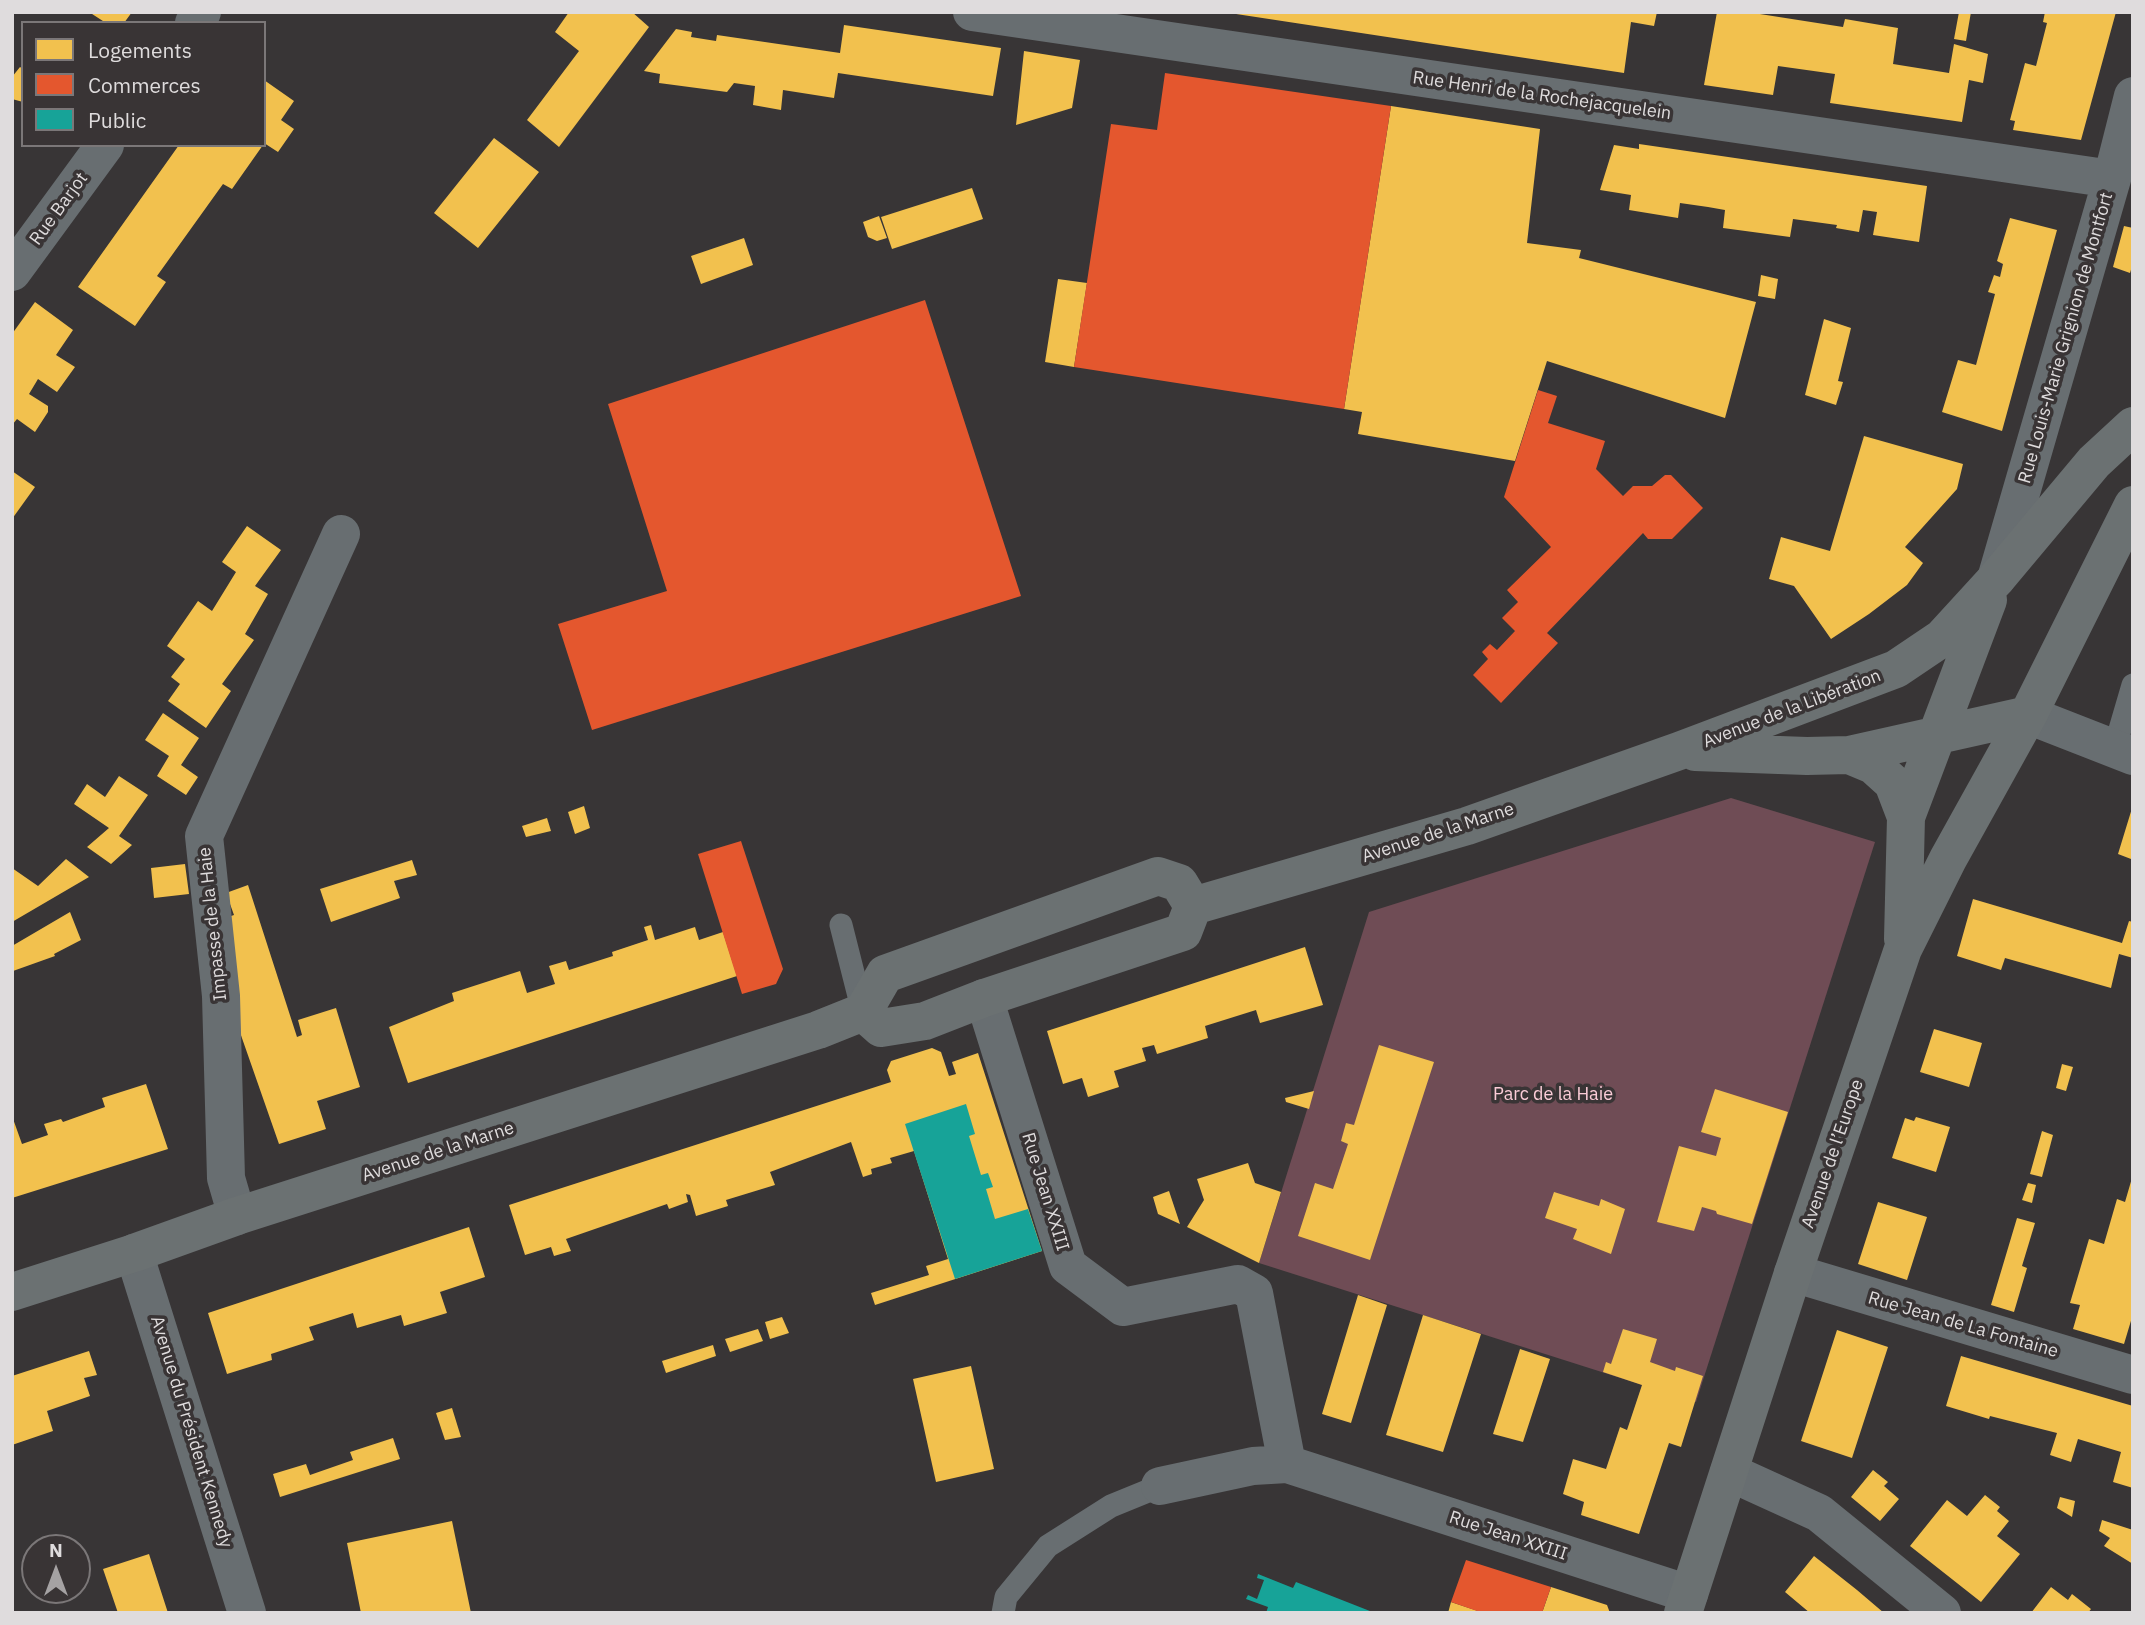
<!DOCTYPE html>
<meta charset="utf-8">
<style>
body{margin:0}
#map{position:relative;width:2145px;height:1625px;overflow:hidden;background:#383536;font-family:"IBM Plex Sans",sans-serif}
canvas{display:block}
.frame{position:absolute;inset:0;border:14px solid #dfdcdd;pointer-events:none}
.legend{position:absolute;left:21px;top:21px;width:245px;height:126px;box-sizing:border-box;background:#393435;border:2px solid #7b7778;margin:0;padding:9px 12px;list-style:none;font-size:21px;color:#dfdcdd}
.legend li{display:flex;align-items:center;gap:14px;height:35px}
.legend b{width:35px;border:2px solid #7b7778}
.north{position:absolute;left:21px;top:1534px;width:70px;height:70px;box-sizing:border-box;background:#393435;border:2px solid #7b7778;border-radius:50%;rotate:0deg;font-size:19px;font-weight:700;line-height:28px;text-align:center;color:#dfdcdd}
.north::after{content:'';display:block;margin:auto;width:24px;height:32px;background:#a5a2a3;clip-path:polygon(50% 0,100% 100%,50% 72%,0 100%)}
</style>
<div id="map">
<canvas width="2145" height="1625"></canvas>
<div class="frame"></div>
<ul class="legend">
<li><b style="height:19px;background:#f2c14e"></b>Logements</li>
<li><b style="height:19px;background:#e4572e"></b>Commerces</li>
<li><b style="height:19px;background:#17a398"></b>Public</li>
</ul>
<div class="north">N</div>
</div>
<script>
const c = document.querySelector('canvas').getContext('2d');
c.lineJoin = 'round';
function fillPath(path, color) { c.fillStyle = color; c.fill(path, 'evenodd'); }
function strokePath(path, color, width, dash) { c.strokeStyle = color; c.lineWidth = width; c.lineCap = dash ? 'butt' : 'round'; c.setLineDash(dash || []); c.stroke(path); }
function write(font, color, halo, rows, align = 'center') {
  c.font = font + ' "IBM Plex Sans",sans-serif'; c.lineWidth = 7; c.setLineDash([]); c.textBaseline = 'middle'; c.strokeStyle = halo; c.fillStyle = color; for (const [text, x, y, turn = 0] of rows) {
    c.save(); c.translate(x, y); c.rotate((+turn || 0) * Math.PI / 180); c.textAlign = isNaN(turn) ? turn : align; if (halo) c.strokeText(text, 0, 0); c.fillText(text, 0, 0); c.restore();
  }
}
const green = new Path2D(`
 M1731,798L1875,842L1696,1402L1259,1263L1369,912Z`);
const homes = new Path2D(`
 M89,12H132L124,23H106Z
 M569,12H632L649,27L559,147L527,120L579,51L555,32Z
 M1223,12L1630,14L1657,12L1654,26L1631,22L1624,73Z
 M1717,12H1747L1843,27L1845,19L1898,28L1893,64L1949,73L1954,44L1988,54L1983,83L1969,80L1962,122L1830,103L1835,74L1778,66L1773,95L1704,85Z
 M1959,12H1971L1966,41L1954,39Z
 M2045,12H2116L2081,140L2013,130L2015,121L2010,120L2025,63L2036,66L2047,23L2043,22Z
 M844,25L1001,48L993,96L838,73L834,98L783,90L781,110L753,105L755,86L734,83L727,92L659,83L660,74L644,71L676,29L692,32L691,37L716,41L717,35L840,53Z
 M1024,51L1080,60L1072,108L1016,125Z
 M20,67L23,69V102L12,99V77Z
 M264,80L294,101L281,120L294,129L278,152L264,143Z
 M1391,106L1540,129L1527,243L1581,250L1579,258L1756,302L1725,418L1547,361L1515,461L1358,434L1362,412L1344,409Z
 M494,138L539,172L478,248L434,213Z
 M1639,144L1927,186L1919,242L1873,235L1877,212L1863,210L1859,232L1836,228L1837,225L1793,219L1790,237L1723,228L1725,210L1708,207L1680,203L1678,218L1629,210L1631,195L1600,190L1614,145L1639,149Z
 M179,145H263L232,189L223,184L157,276L166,282L135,326L78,287Z
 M972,188L983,219L892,249L881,217Z
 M879,216L887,238L877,241L868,237L863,222Z
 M2010,218L2057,230L2002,431L1942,412L1958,360L1976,365L1995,294L1988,292L1994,275L2000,277L2003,264L1997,261Z
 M2124,226L2133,228V263L2130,273L2113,267Z
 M744,238L753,265L701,284L691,256Z
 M1761,275L1778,279L1775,299L1758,296Z
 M1058,279L1087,283L1074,367L1045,362Z
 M35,302L73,330L56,355L75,367L57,392L38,379L29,394L48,406V412L35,432L17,419L12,425V334Z
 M1824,319L1851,328L1838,381L1843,382L1836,405L1805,395Z
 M1864,436L1963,464L1957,489L1905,547L1923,563L1907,585L1869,614L1831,639L1794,586L1769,579L1781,537L1830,551Z
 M12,471L35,487L12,519Z
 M247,526L281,550L255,586L268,594L245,634L254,640L222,684L231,691L206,728L168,701L180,684L171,677L185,659L167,646L198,601L212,611L236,572L222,562Z
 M163,713L199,738L181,765L198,777L186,795L157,776L169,756L145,740Z
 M119,776L148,795L119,836L132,845L111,864L87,847L109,828L74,804L87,784L105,797Z
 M2133,805V855L2131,859L2118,854Z
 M584,806L590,828L575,834L568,812Z
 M547,818L551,831L526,837L522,826Z
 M66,859L89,877L12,922V868L38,886Z
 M412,860L417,875L394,881L400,898L331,922L320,889Z
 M185,864L189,894L154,898L151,868Z
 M248,885L297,1037L302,1035L298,1020L336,1008L360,1087L317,1101L326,1129L279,1144L236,1021L225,918L234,915L226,893Z
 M1973,899L2122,943L2129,921L2133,922V958L2119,954L2111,988L2005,958L2001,970L1957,956Z
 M70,912L81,940L54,954L55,956L13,971L12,946Z
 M651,925L655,940L695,927L699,940L723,932L737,976L408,1083L389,1027L454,1001L452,993L520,971L527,993L555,984L549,966L566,961L569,970L613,956L612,952L648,940L644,927Z
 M1305,947L1323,1005L1260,1023L1256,1010L1205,1026L1208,1038L1157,1054L1154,1045L1142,1048L1146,1061L1114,1071L1119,1087L1088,1097L1082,1078L1063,1084L1047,1031Z
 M1934,1029L1982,1043L1969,1087L1920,1072Z
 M1379,1045L1434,1062L1370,1260L1298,1236L1315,1183L1333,1189L1348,1144L1341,1141L1346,1123L1354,1125Z
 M932,1048L941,1052L949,1076L956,1074L952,1062L978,1053L1042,1251L875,1305L871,1293L929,1275L926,1266L948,1259L914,1151L890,1158L892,1163L871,1169L872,1174L863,1177L851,1142L770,1172L775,1185L726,1200L728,1206L696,1216L690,1195L686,1194L688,1202L669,1209L667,1204L566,1239L571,1251L554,1256L551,1247L525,1255L509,1205L891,1082L887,1070L891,1061Z
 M2062,1064L2073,1067L2066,1091L2056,1088Z
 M146,1084L168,1149L12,1198V1116L22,1144L48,1135L44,1124L61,1119L63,1122L105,1107L102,1098Z
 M1715,1089L1788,1112L1752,1224L1717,1214L1716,1211L1702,1207L1694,1231L1657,1222L1679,1146L1716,1156L1721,1138L1701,1132Z
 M1314,1091L1309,1109L1286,1102L1285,1098Z
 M1916,1117L1950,1127L1936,1172L1892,1158L1905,1118L1914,1121Z
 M2042,1131L2053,1135L2042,1177L2030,1174Z
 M1248,1163L1255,1183L1281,1192L1259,1263L1187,1227L1204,1200L1197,1179Z
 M2132,1178L2133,1314L2124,1344L2073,1329L2080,1305L2070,1303L2089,1239L2104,1244L2117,1199L2125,1202Z
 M2028,1183L2036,1185L2032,1203L2022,1200Z
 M1169,1191L1180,1224L1158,1214L1153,1197Z
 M1554,1192L1599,1206L1601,1199L1625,1209L1611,1254L1573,1239L1577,1229L1545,1218Z
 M1878,1202L1927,1217L1907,1280L1858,1264Z
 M2017,1218L2035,1223L2022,1266L2027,1268L2014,1312L1991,1305Z
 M469,1227L485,1277L440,1292L447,1313L404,1326L401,1315L357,1328L353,1313L309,1327L314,1340L271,1354L272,1360L227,1374L208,1313Z
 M1358,1295L1387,1305L1351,1423L1322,1414Z
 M1423,1315L1481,1334L1443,1452L1386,1435Z
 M782,1317L789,1333L770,1339L765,1322Z
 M758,1329L763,1341L730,1352L725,1339Z
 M1623,1329L1657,1339L1650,1362L1675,1371L1676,1367L1703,1376L1681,1447L1669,1443L1639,1534L1581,1515L1584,1502L1563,1494L1573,1459L1606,1469L1620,1427L1627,1430L1642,1385L1603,1372L1606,1362L1611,1364Z
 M1837,1330L1888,1347L1852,1458L1801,1441Z
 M713,1345L716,1356L666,1373L662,1361Z
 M1520,1349L1550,1359L1523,1442L1493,1434Z
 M89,1351L97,1375L84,1378L90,1396L47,1411L53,1431L12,1445V1376Z
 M1961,1356L2133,1406V1488L2113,1482L2121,1452L2078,1439L2071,1462L2050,1455L2057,1433L1990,1416L1989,1419L1946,1406Z
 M971,1366L994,1469L936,1482L913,1379Z
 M452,1408L461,1437L445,1440L436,1413Z
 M393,1438L400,1459L280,1497L273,1474L306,1464L310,1475L353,1460L350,1452Z
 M1873,1470L1888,1482L1884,1486L1899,1499L1880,1521L1851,1497Z
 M1985,1495L2000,1507L1997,1511L2009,1521L1997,1536L2020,1554L1981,1602L1910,1546L1947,1500L1967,1516Z
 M2060,1497L2075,1501L2072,1517L2057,1508Z
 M2102,1520L2133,1530V1564L2104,1546L2110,1538L2099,1531Z
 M452,1521L471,1613H361L347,1543Z
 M149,1554L168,1613H118L103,1569Z
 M1814,1556L1857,1590L1884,1613H1810L1785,1592Z
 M1551,1587L1607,1605L1610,1613H1542Z
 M2051,1587L2068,1600L2072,1594L2091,1609L2088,1613H2031Z
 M1451,1602L1481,1612V1613H1448Z`);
const shops = new Path2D(`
 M1165,73L1391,106L1344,409L1074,367L1111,124L1157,130Z
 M925,300L1021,596L592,730L558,624L667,591L608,404Z
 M1538,390L1557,396L1548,423L1605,441L1596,469L1623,496L1633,486H1652L1665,475H1671L1703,508L1672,539H1648L1643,533L1547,633L1558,643L1501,703L1473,675L1488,659L1482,652L1490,644L1497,650L1515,631L1502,618L1518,602L1507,590L1551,547L1504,497Z
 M741,841L783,969L776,984L742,994L698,854Z
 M1466,1560L1551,1587L1542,1613H1483L1451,1602Z`);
const public = new Path2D(`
 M966,1104L975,1134L969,1136L981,1175L988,1173L993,1187L986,1189L995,1219L1028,1209L1042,1251L955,1279L905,1124Z
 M1258,1574L1293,1588L1296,1582L1375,1613H1266L1268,1607L1246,1599L1248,1595L1257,1599L1264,1580L1257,1578Z`);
const service = new Path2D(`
 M2114,750L2133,685
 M841,925L863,1012
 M1003,1613L1006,1597L1048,1546L1111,1506L1160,1486`);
const minor = new Path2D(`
 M972,12L2112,179
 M194,23L202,12
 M12,272L105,145
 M1996,579L2112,179L2133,96
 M984,998L1068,1266L1123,1307L1238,1284L1254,1293L1287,1464
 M237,1216L226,1178L221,996L204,836L341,534
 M1793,1273L2133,1375
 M1729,1472L1819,1513L1942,1613
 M1160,1486L1253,1466L1287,1464L1689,1594`);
const tertiary = new Path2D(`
 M2028,715L2133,756
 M134,1253L247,1613`);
const secondary = new Path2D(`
 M1695,752L1807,756L1849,755L2028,715
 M1849,755L1873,765L1893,783L1906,817L1903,939
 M1906,817L1988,600
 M1193,906L1467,826L1679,751L1896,669L1942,638L1996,579L2094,462L2133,426
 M863,1012L881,1028L925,1021L984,998L1183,932L1193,906
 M12,1292L134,1253L237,1216L818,1030L863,1012L885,974L1158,876L1179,883L1193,906
 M1683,1613L1793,1273L1903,949L1948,859L2028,715L2133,505`);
const streetNames = [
 ["Rue Henri de la Rochejacquelein",1542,96,8],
 ["Rue Barjot",59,209,-54],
 ["Rue Louis-Marie Grignion de Montfort",2066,338,-74],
 ["Avenue de la Libération",1792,709,-21],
 ["Avenue de la Marne",1438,833,-18],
 ["Impasse de la Haie",213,924,-96],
 ["Avenue de la Marne",438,1152,-18],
 ["Avenue de l’Europe",1833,1154,-71],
 ["Rue Jean XXIII",1045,1192,73],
 ["Rue Jean de La Fontaine",1963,1325,16],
 ["Avenue du Président Kennedy",191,1432,73],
 ["Rue Jean XXIII",1508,1536,18]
];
const parkNames = [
 ["Parc de la Haie",1553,1095]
];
fillPath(green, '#6f4c55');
fillPath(homes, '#f2c14e');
fillPath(shops, '#e4572e');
fillPath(public, '#17a398');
strokePath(service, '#686e71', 23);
strokePath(minor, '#686e71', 38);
strokePath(tertiary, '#686e71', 38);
strokePath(secondary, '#6b7172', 38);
write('18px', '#dfdcdd', '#393435', streetNames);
write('18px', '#fbccd7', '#393435', parkNames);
</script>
